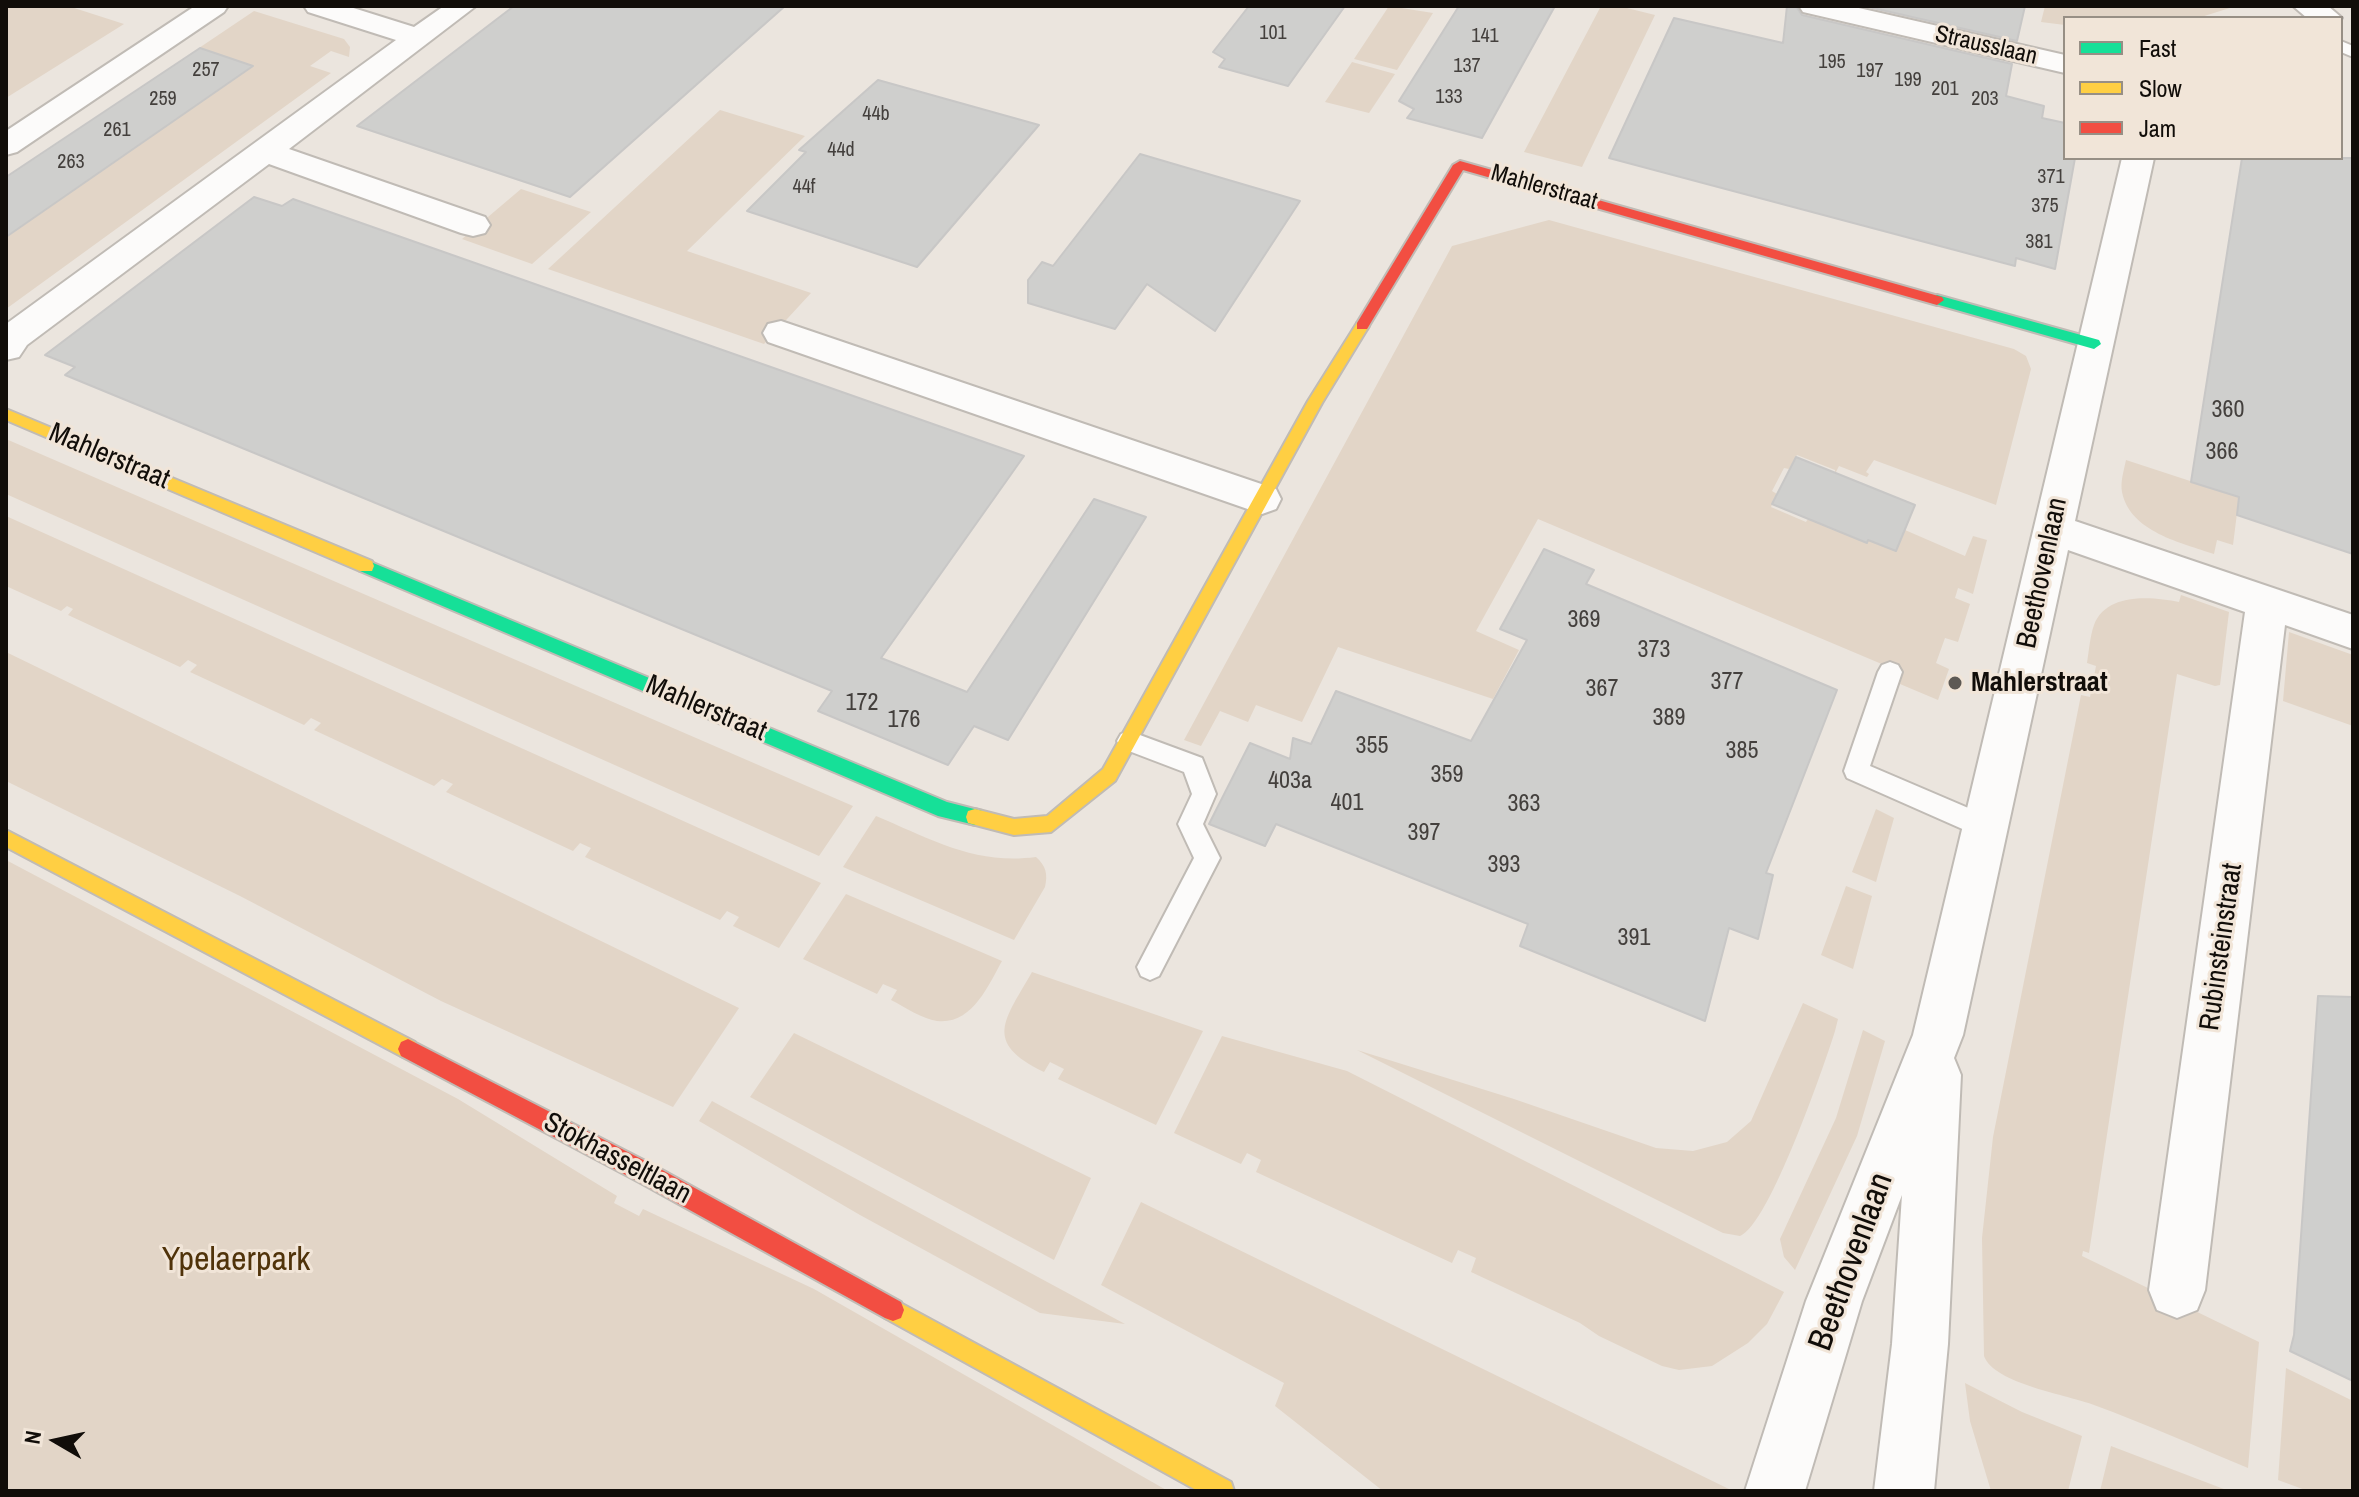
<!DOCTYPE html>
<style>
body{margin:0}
#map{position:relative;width:2359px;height:1497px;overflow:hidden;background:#ebe5de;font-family:"Archivo Narrow",sans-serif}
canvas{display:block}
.frame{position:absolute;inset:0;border:8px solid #110d09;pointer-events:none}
.legend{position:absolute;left:2063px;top:16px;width:280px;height:144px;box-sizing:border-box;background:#f1e5d8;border:2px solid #978f85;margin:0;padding:10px 14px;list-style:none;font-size:24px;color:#110d09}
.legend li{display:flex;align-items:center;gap:16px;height:40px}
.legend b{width:40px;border:2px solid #978f85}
.north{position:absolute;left:16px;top:1401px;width:80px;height:80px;-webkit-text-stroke:6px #f1e5d8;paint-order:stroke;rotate:279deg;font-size:22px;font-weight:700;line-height:32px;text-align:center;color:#110d09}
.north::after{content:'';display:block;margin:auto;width:28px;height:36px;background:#110d09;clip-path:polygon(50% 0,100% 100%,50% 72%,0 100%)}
</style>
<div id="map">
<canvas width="2359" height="1497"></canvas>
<div class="frame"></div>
<ul class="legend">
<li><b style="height:10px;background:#16e098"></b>Fast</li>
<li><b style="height:10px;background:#ffcf43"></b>Slow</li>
<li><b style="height:10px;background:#f24e42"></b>Jam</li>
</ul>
<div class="north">N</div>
</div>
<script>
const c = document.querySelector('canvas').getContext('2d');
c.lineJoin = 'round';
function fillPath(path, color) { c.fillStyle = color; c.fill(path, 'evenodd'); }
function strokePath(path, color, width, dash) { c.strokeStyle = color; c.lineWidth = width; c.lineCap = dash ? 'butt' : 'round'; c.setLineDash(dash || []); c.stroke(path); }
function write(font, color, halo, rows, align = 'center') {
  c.font = font + ' "Archivo Narrow",sans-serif'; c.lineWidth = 6; c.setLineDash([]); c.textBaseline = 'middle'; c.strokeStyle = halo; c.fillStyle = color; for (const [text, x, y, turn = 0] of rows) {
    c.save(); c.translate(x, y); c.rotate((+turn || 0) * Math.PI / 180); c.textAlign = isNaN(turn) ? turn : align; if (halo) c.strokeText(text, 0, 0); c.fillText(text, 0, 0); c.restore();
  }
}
const green = new Path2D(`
 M6,6H68L124,24L6,98Z
 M1389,6L1433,13L1397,70L1354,59Z
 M1601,6H1619L1655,15L1582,167L1524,152Z
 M2045,6H2236L2198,18H2065V25L2041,22Z
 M254,11L344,39L350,47L349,57L331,51L310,66L331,73L6,309V237L252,66L199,48Z
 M1352,62L1395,74L1369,113L1325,102Z
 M720,110L805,136L687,251L811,293L764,344L548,269Z
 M521,189L591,212L532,264L462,239Z
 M1549,220L2014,349L2026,356L2031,369L1996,505L1874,460L1866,472L1869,474L1867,477L1839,466L1835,474V470L1797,455L1789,469L1784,468L1772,491L1777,494L1771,507L1806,522L1808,519L1867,543L1868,540L1896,550L1905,530L1965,556L1973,536L1987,540L1973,594L1958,588L1955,598L1970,604L1958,642L1945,638L1936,663L1949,669L1938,700L1900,684L1903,673L1538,519L1476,631L1519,650L1493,699L1338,647L1302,722L1256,705L1248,722L1220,711L1201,746L1184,740L1452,246Z
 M6,439L853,806L819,856L6,494Z
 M2126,460L2239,497L2233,545L2217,540L2214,554C2182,543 2130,532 2122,492C2120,482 2124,470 2126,460Z
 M6,516L821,883L779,948L733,926L739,917L727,911L720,920L585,857L591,848L580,843L573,851L446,792L453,784L442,779L434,786L314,730L321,723L311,718L304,725L190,672L197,665L188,660L180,667L68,615L73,609L67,606L61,611L6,586Z
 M2181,595L2229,612L2220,685L2215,686L2177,674L2089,1253L2083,1251L2082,1256L2259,1342L2248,1468C2197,1447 2146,1424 2094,1405C2069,1395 1994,1384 1984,1356L1982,1238L1993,1137L2081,695L2090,697L2096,666L2087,663C2089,651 2090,636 2094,625C2107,592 2152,597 2179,602Z
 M2289,632L2353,655V726L2283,701Z
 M6,652L739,1008L673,1107L441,1001L240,896L6,781Z
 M1876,809L1894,818L1876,882L1852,872Z
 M876,816C931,839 974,865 1036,857C1046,866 1048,874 1045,887L1014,940L843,867Z
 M6,860L458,1099L617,1196L614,1203L639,1216L643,1209L814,1289L1168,1491H6Z
 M1846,886L1872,896L1853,969L1821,955Z
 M846,894L1002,961C988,986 972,1025 937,1021C922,1019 905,1007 891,1000L897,990L883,984L877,994L803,959Z
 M1032,972L1203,1031L1156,1125L1058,1079L1064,1069L1050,1062L1044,1072C982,1042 1005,1020 1032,972Z
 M1803,1003L1838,1019L1835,1031C1824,1066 1769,1225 1740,1236L1723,1233L1357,1050L1514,1099L1656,1148L1693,1151L1727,1142L1751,1121Z
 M1863,1030L1885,1041L1857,1136L1795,1270L1784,1257L1780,1239L1836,1118Z
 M794,1033L1091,1178L1054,1260L750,1097Z
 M1222,1036L1347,1071L1784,1292L1767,1324L1748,1343L1712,1366L1679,1370L1662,1366L1599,1336L1580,1323L1471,1272L1476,1258L1458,1250L1452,1263L1256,1172L1261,1160L1247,1153L1241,1164L1174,1133Z
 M712,1101L1125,1324L1040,1313L860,1215L699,1121Z
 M1141,1202L1733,1491H1383L1275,1406L1284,1383L1101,1285Z
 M2286,1368L2353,1401V1491H2308L2278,1480Z
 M1965,1383L2022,1412L2082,1436L2068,1491H1991L1970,1421Z
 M2111,1446L2229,1491H2100Z`);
const building = new Path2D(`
 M514,6H785L570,197L357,126Z
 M1249,6H1345L1288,86L1219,67L1225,59L1213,52Z
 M1459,6H1555L1482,138L1407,118L1414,109L1399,101Z
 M1787,6H1796L1802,15L2012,64L2006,96L2044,106L2042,118L2065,123V158H2075L2055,269L2016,258L2015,266L1609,158L1674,18L1783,43Z
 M1864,6H2025L2017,41Z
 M200,48L253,66L6,237V177Z
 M878,80L1039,125L917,267L747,211L806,152L799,150Z
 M1140,154L1300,201L1215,331L1147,284L1115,329L1028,303V280L1042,262L1053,266Z
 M2242,158H2353V554L2237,515L2239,497L2191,482Z
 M254,197L282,206L293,199L1024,456L881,658L967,692L1094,499L1146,517L1008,740L974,726L948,765L818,711L832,691L65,375L75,367L45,355Z
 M1796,457L1915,505L1896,551L1868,540L1867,543L1772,504Z
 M1544,549L1594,570L1586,584L1837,690L1766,873L1773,875L1758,939L1729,928L1705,1021L1520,946L1528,924L1276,824L1265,846L1209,824L1250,743L1290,759L1293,738L1311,744L1336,691L1471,741L1527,640L1500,629Z
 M2318,996L2353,997V1381L2290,1351L2294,1335Z`);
const lane = new Path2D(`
 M2341,41L2353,46V57L2341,52Z
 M1890,662L1898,665L1902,672L1870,766L1994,819L1997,827L1994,835L1985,838L1976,835L1847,778L1844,771L1878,672L1882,665Z
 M1129,731L1202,758L1216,794L1203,824L1220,858L1159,976L1150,980L1141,976L1137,967L1194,858L1178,824L1192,794L1184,772L1121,748L1117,741L1121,734Z`);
const street = new Path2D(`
 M195,6H228L224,12L17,152L6,155V131Z
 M304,6H347L414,27L444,6H476L289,149L485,217L490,225L485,233L473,236L461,233L269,164L27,345L19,357L6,360V324L396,40L308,12Z
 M1799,6H1850L2065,55V73L1803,12Z
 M2293,6H2328L2342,18H2307Z
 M2122,158H2154L2075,521L2353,615V649L2285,625L2205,1290L2197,1310L2177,1318L2157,1310L2149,1290L2245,612L2068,550L1963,1035L1954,1058L1961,1075L1948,1344L1934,1491H1874L1892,1344L1902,1195L1862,1301L1805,1491H1745L1806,1301L1913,1035Z
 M781,321L1276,489L1281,499L1276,509L1262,514L768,342L763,333L768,324Z`);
const fast = new Path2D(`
 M1937,295L2099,340L2101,344L2094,349L1932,303V297Z
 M366,560L947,802L982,811L984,817L982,823L975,825L938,816L360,571L358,566L360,561Z`);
const slow = new Path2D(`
 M1362,321L1369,326L1322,403L1115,781L1051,832L1014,835L968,823L966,817L968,811L975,809L1014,819L1047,816L1103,769L1308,401L1357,323Z
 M6,409L372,561L374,566L372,571H360L6,420Z
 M6,830L415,1042L418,1049L415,1056L408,1059L401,1056L6,847Z
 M893,1299L1231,1482L1234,1491H1198L885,1318L882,1310L885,1302Z`);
const jam = new Path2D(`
 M1460,161L1942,297L1944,300L1937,305L1463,170L1367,329H1357V323L1453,165Z
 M408,1039L655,1166L901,1302L904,1310L901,1318L893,1321L885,1318L639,1182L401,1056L398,1049L401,1042Z`);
const markers = [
 [1955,683,8,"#5d5954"]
];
const farNumbernames = [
 ["101",1273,34],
 ["141",1485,37],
 ["195",1832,63],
 ["137",1467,67],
 ["257",206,71],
 ["197",1870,72],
 ["199",1908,81],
 ["201",1945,90],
 ["133",1449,98],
 ["259",163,100],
 ["203",1985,100],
 ["44b",876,115],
 ["261",117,131],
 ["44d",841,151],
 ["263",71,163],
 ["371",2051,178],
 ["44f",804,188],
 ["375",2045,207],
 ["381",2039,243]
];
const farStreetnames = [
 ["Strausslaan",1986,46,13],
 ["Mahlerstraat",1544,188,16]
];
const numberNames = [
 ["360",2228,411],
 ["366",2222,453],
 ["369",1584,621],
 ["373",1654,651],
 ["377",1727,683],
 ["367",1602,690],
 ["172",862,704],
 ["389",1669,719],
 ["176",904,721],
 ["355",1372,747],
 ["385",1742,752],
 ["359",1447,776],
 ["403a",1290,782],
 ["401",1347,804],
 ["363",1524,805],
 ["397",1424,834],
 ["393",1504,866],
 ["391",1634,939]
];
const streetNames = [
 ["Mahlerstraat",109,457,23],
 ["Beethovenlaan",2043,573,-78],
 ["Mahlerstraat",706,709,23],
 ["Rubinsteinstraat",2222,947,-82],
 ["Stokhasseltlaan",617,1159,28]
];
const poiNames = [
 ["Mahlerstraat",1971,683]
];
const nearParknames = [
 ["Ypelaerpark",236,1261]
];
const nearStreetnames = [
 ["Beethovenlaan",1852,1262,-70]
];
fillPath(green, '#e2d5c7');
fillPath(building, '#cfcfcd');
strokePath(building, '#c8c7c6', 2);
strokePath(lane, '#c0bbb5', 4);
strokePath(street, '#c0bbb5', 4);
strokePath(fast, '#c0bbb5', 4);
strokePath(slow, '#c0bbb5', 4);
strokePath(jam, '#c0bbb5', 4);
fillPath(lane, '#fcfbfa');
fillPath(street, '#fcfbfa');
fillPath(fast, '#16e098');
fillPath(slow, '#ffcf43');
fillPath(jam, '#f24e42');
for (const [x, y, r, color] of markers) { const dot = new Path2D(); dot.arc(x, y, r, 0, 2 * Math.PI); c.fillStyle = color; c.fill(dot); strokePath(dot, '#f1e5d8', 3); }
write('20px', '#44403d', null, farNumbernames);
write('24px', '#110d09', '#f1e5d8', farStreetnames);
write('24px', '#44403d', null, numberNames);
write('28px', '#110d09', '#f1e5d8', streetNames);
write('bold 28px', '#110d09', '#f1e5d8', poiNames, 'left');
write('34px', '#50330a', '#f1e5d8', nearParknames);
write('34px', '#110d09', '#f1e5d8', nearStreetnames);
</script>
